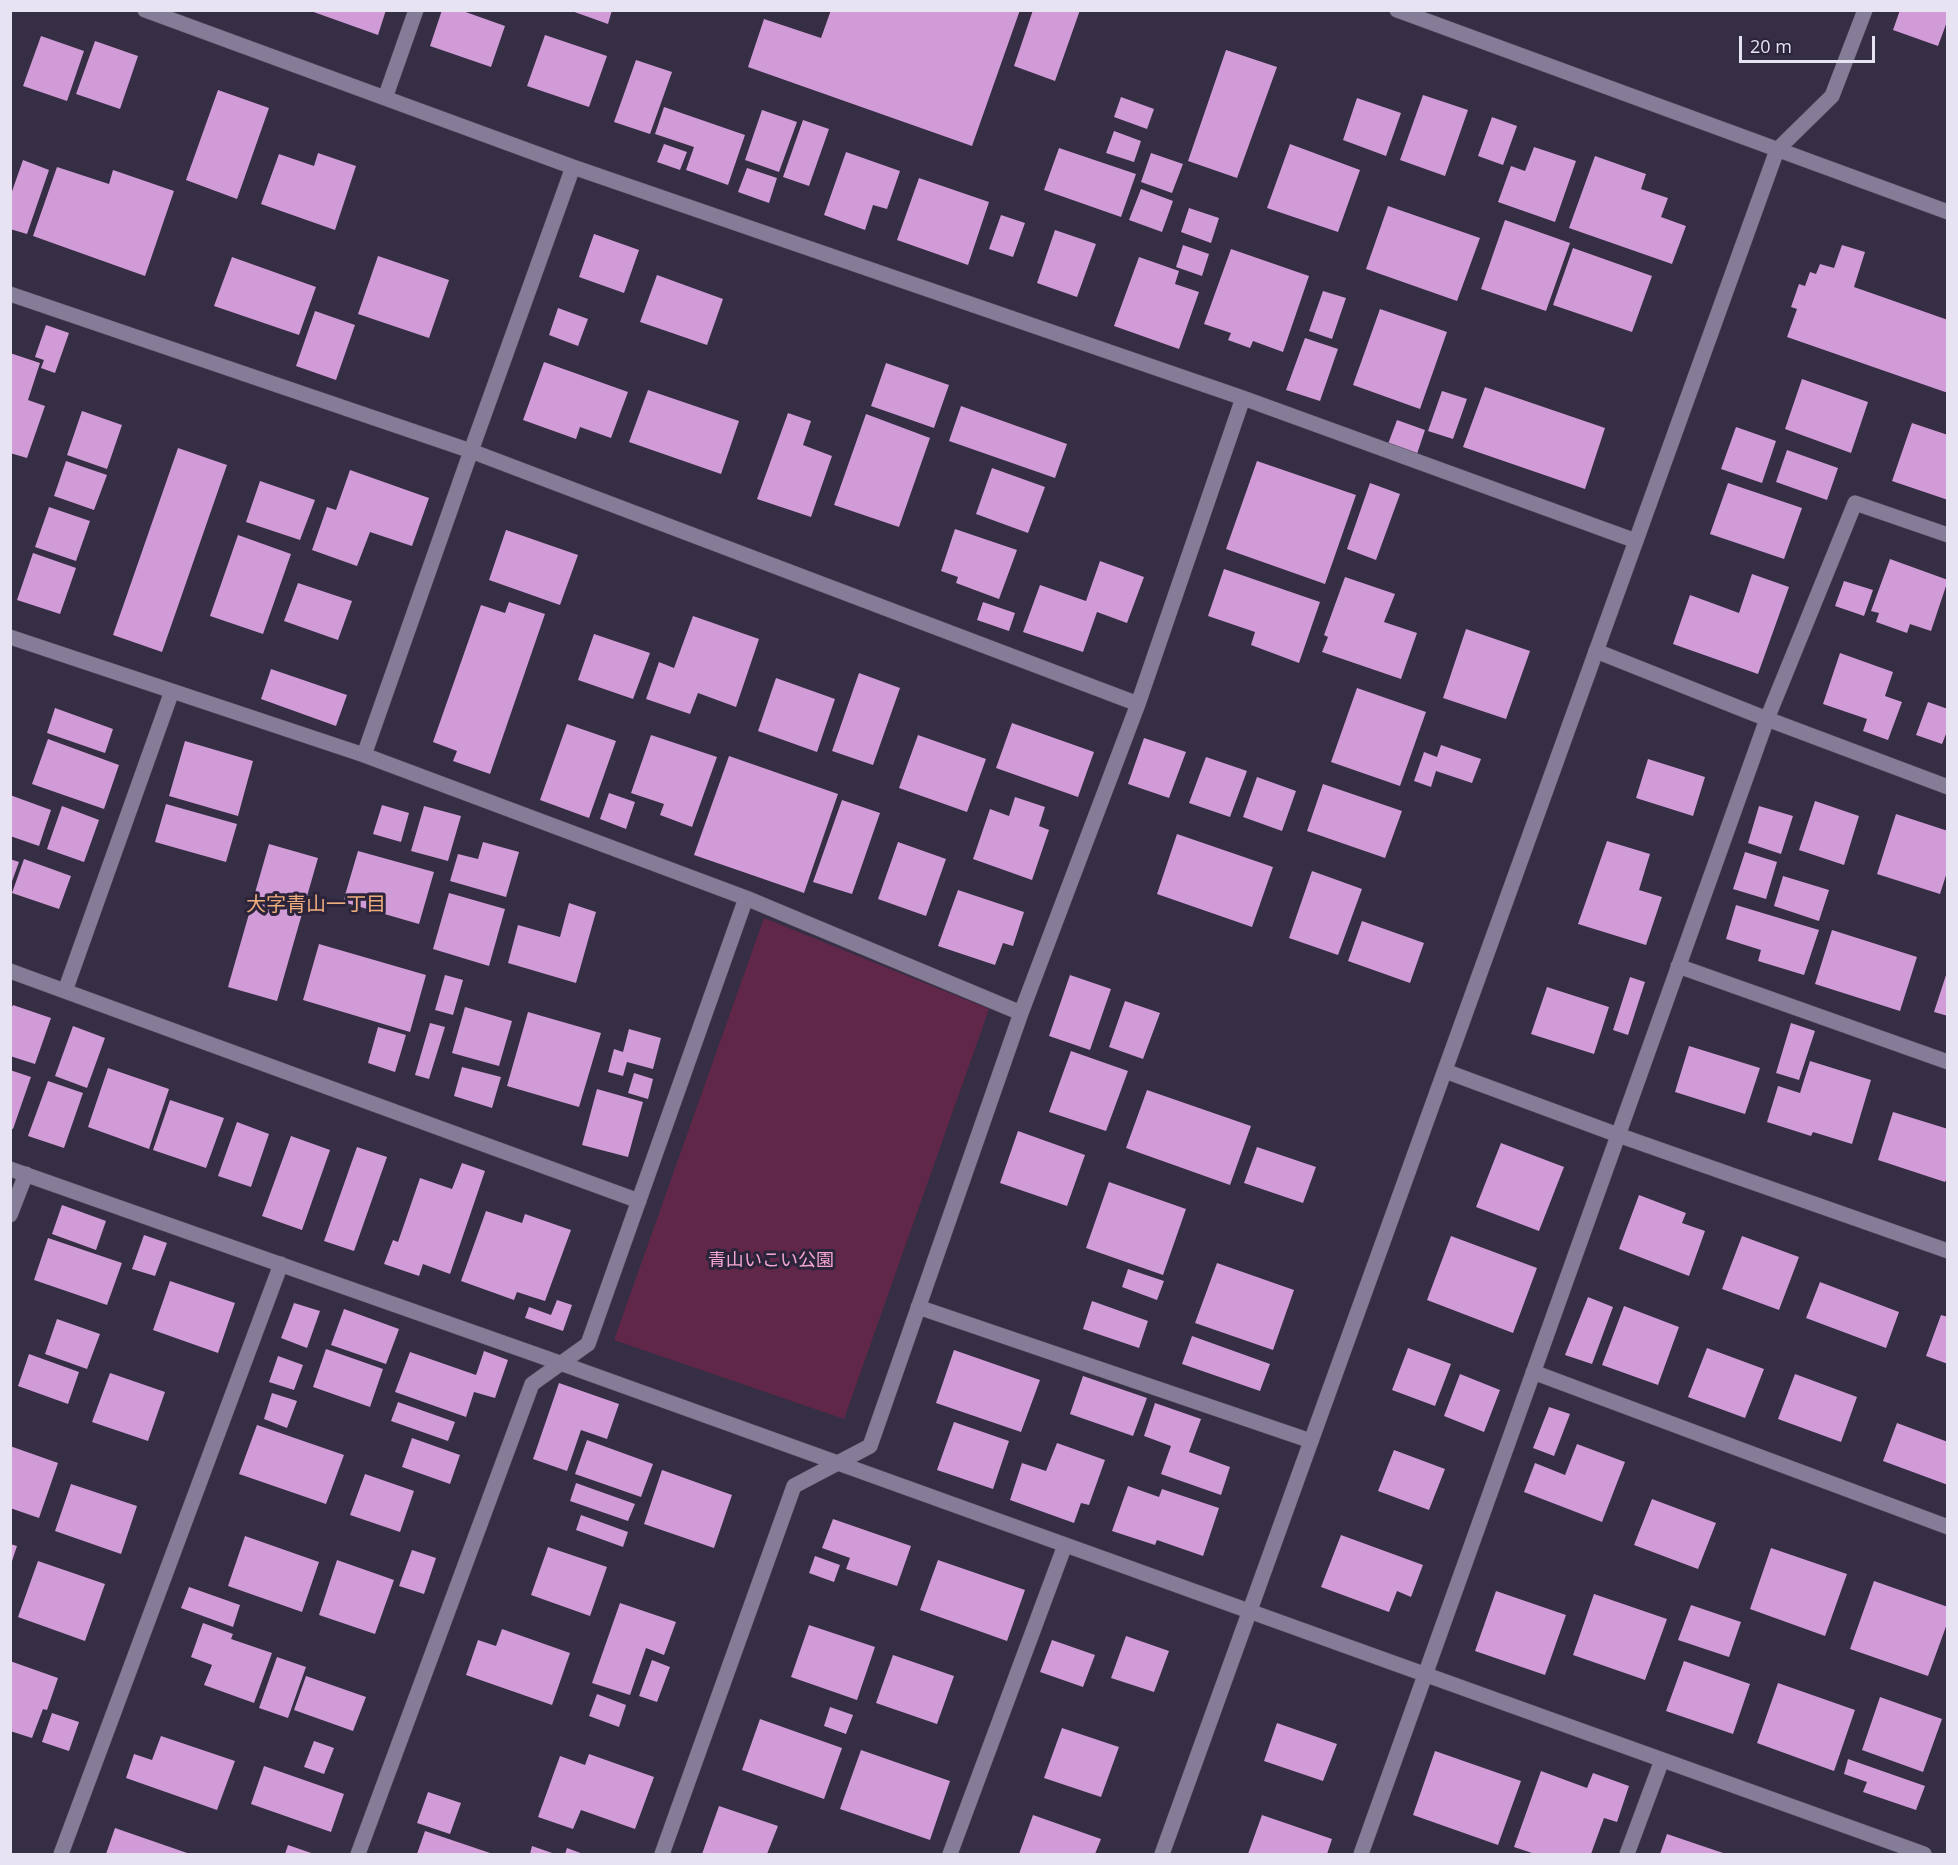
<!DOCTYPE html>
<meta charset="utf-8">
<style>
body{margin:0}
#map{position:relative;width:1958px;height:1865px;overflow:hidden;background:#352e44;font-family:"Open Sans",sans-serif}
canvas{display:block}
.frame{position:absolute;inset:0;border:12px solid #e7e3f2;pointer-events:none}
.scale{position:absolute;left:1739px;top:36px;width:136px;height:27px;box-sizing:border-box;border:3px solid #e7e3f2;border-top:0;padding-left:8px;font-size:18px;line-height:21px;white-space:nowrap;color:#e7e3f2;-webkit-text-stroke:4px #2b243a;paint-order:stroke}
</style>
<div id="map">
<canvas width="1958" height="1865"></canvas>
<div class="frame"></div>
<div class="scale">20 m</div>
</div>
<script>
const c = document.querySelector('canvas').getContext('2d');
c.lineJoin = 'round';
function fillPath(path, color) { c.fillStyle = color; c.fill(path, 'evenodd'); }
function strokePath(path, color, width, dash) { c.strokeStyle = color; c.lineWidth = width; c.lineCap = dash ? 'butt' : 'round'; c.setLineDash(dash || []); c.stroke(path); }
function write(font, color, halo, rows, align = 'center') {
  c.font = font + ' "Open Sans","Noto Sans JP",sans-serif'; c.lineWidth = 6; c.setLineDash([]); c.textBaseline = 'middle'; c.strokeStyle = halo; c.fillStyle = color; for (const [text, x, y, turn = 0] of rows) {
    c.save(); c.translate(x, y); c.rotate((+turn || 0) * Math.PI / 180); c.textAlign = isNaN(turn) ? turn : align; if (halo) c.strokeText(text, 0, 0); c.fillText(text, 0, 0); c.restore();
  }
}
const green = new Path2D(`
 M764,918L989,1009L844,1419L614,1340Z`);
const building = new Path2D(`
 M308,10H386L378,35Z
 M442,10H460L505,26L491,67L430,46Z
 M569,10H612L608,24Z
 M831,10H1020L972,146L748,67L764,19L821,38Z
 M1033,10H1080L1055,81L1014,66Z
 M1900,10H1948V19L1938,46L1893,30Z
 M545,35L607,56L589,107L527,86Z
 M41,36L84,51L67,101L23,86Z
 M95,41L138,56L120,109L76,94Z
 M1226,50L1277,67L1237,178L1188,161Z
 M636,60L672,72L650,134L614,122Z
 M218,90L269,108L237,199L186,180Z
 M1423,95L1468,110L1445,176L1400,160Z
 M1121,97L1154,109L1147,129L1114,117Z
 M1357,98L1401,113L1386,156L1343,140Z
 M664,107L745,135L728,185L686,170L694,147L655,134Z
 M762,110L797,122L779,172L745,160Z
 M1492,117L1517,126L1503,165L1478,156Z
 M803,120L829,129L809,186L783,177Z
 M1114,131L1141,141L1134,162L1106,153Z
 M664,144L687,152L680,170L657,162Z
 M1290,144L1360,170L1338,232L1267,208Z
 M1534,147L1576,161L1555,222L1498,202L1511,166L1525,171Z
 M1059,148L1136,174L1121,217L1044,190Z
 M846,152L900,171L887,209L873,205L865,230L824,215Z
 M318,153L356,166L335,230L261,204L279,154L314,166Z
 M1151,153L1183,164L1172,193L1141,182Z
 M1595,156L1646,174L1641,189L1668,198L1661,217L1686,226L1672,264L1569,228Z
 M23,160L49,170L27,234L10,229V197Z
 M57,167L109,184L113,170L174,191L145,276L33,236Z
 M747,168L777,178L769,203L738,192Z
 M919,178L989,202L968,265L897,240Z
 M1141,189L1173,201L1162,232L1129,220Z
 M1388,206L1480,238L1457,301L1366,269Z
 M1189,208L1219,218L1211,243L1181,232Z
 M1001,215L1025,223L1013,257L989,249Z
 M1505,220L1570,243L1546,311L1481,289Z
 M1055,230L1096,244L1077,297L1037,283Z
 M594,234L639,250L624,293L579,277Z
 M1183,245L1209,254L1202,276L1176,267Z
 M1842,245L1865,252L1854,287L1948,320V393L1787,337L1797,309L1791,307L1799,284L1805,286L1810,272L1816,274L1820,264L1834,268Z
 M1573,248L1652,276L1632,332L1553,305Z
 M1231,249L1309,276L1283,352L1253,341L1250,348L1228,340L1231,333L1204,324Z
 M378,256L449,280L429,338L358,314Z
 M232,257L316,287L299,335L214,306Z
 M1139,257L1179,271L1175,284L1199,292L1179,349L1114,326Z
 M657,275L723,299L707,345L640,322Z
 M1323,291L1346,298L1332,339L1309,331Z
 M558,308L588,319L578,346L549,335Z
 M1380,309L1447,332L1420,409L1353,385Z
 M315,311L355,325L336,380L296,366Z
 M46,325L69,333L55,373L41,368L44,360L35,357Z
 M1305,338L1338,349L1320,401L1286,390Z
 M10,353L40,363L28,400L45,406L27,458L10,453Z
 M544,362L628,392L611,438L580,427L576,439L523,420Z
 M886,363L949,385L934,428L871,406Z
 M1802,379L1868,402L1851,453L1785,429Z
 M1485,387L1605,428L1585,489L1463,447Z
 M648,390L739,421L721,474L629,442Z
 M1442,391L1467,399L1453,439L1428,431Z
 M961,406L1067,444L1055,478L949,441Z
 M82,411L122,425L107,469L67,455Z
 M788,413L811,421L803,445L832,456L811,517L757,499Z
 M866,414L930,438L899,527L834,505Z
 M1397,420L1425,430L1417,454L1388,444Z
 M1912,423L1948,435V500L1892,481Z
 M1736,427L1776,441L1762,483L1721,469Z
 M178,448L227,465L162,652L113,635Z
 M1787,450L1838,468L1827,500L1776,482Z
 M66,461L107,475L94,510L54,496Z
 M1257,461L1356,495L1325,584L1226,549Z
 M992,468L1045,487L1028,533L976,514Z
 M350,470L429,498L412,546L370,532L357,566L312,550L327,507L336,510Z
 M260,481L315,500L300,540L246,522Z
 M1370,483L1400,494L1376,560L1347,549Z
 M1728,483L1802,508L1784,559L1710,534Z
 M49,507L90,521L76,561L35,547Z
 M955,529L1017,550L999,599L956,583L958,577L941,571Z
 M506,530L578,555L560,605L489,580Z
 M238,535L291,554L263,634L210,616Z
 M33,553L76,568L60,614L17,600Z
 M1890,559L1948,580L1931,631L1910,624L1907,633L1876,622L1879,613L1871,611Z
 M1100,561L1144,577L1127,623L1097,612L1083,652L1023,632L1040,585L1086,601Z
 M1224,569L1320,602L1299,663L1251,645L1255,632L1208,616Z
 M1752,574L1789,587L1758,674L1673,644L1690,595L1739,613Z
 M1345,577L1395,594L1384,622L1417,633L1401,679L1322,652L1328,637L1324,635Z
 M1844,581L1873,590L1864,616L1835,606Z
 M298,583L352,601L338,640L284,621Z
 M509,602L545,614L490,774L453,761L457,751L433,742L481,605L505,613Z
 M983,602L1015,613L1009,631L977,620Z
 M693,616L759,639L736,707L698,693L690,714L646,699L659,662L674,668Z
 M1466,629L1530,651L1506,719L1443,698Z
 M594,634L650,653L633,699L578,680Z
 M1840,653L1893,672L1885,696L1902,702L1888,740L1863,731L1867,719L1823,704Z
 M271,669L347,695L336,726L261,699Z
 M859,673L900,688L873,765L832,751Z
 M776,678L835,699L817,752L758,731Z
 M1357,688L1426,712L1400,786L1331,762Z
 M1928,702L1948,709V729L1942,744L1916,735Z
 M55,708L113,729L105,753L47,733Z
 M1012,723L1094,752L1078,797L996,768Z
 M567,724L616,741L589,818L540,800Z
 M651,735L717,757L692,827L660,815L664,804L631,793Z
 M918,735L986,759L967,812L899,788Z
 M1144,738L1186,752L1169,798L1128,784Z
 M48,739L119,765L104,809L32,784Z
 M185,741L253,761L238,816L169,796Z
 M1441,745L1481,759L1472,783L1436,771L1431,787L1414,781L1424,752L1437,757Z
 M729,756L838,794L804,893L694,855Z
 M1206,757L1247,771L1230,817L1189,803Z
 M1648,759L1705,777L1693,816L1636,798Z
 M1257,777L1296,791L1282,831L1243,817Z
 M1323,784L1402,811L1385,858L1307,831Z
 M609,793L635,802L626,829L600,819Z
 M10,795L51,810L39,846L10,836Z
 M1015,797L1045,807L1039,826L1049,830L1032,880L973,859L990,809L1009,816Z
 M842,800L880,813L852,894L813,882Z
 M1815,801L1859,816L1844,865L1799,850Z
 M166,804L237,824L226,862L155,842Z
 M382,805L409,813L401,842L373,834Z
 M62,806L99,820L84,862L47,849Z
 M424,806L461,816L448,861L411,851Z
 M1759,806L1793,816L1781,854L1748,843Z
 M1896,814L1948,831V869L1940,894L1877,874Z
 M1177,834L1273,867L1252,927L1157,894Z
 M1607,841L1650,854L1639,890L1662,897L1646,945L1578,924Z
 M483,842L519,852L506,897L450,881L458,854L478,859Z
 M898,842L946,859L926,916L878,899Z
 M269,844L318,858L277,1001L228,987Z
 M358,851L434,872L419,924L343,902Z
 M1745,852L1777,862L1766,899L1733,889Z
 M10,859L19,862L11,884H10Z
 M24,859L71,876L59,909L12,893Z
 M1312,871L1362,889L1338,955L1289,938Z
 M1783,876L1829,890L1819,921L1774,906Z
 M958,890L1024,912L1013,946L1003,943L995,965L938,946Z
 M449,893L505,909L489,966L433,949Z
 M569,903L596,912L576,983L508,963L518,925L560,937Z
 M1736,905L1819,930L1804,975L1758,961L1761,950L1726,939Z
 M1362,921L1424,943L1410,983L1348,961Z
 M1832,930L1917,957L1900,1011L1815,984Z
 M319,944L426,975L410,1032L303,1000Z
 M1947,972H1948V1016L1934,1012Z
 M445,975L463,980L453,1015L435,1010Z
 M1070,975L1111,989L1090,1050L1049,1036Z
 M1630,977L1645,982L1628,1035L1613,1030Z
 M1547,987L1609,1007L1594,1054L1531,1034Z
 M1125,1001L1160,1013L1143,1059L1109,1047Z
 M13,1005L51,1018L35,1064L10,1056V1011Z
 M465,1007L512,1021L499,1066L452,1053Z
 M528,1012L601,1033L579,1107L507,1086Z
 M430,1023L445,1027L429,1079L415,1075Z
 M1791,1023L1815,1031L1799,1080L1776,1073Z
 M73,1026L105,1038L87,1088L55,1076Z
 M378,1027L406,1035L395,1072L368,1063Z
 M629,1029L661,1038L653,1069L627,1062L623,1076L608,1072L614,1049L623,1052Z
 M1689,1046L1760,1068L1745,1114L1675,1092Z
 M1071,1051L1128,1071L1106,1131L1049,1112Z
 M1810,1061L1871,1080L1852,1144L1813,1132L1811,1136L1767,1122L1778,1086L1800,1093Z
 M462,1067L501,1077L492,1108L454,1096Z
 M108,1068L169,1089L149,1149L88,1127Z
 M10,1070L31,1077L13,1129L10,1128Z
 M634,1073L653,1079L648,1099L628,1093Z
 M48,1081L83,1093L64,1148L28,1136Z
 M597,1089L643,1102L628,1157L582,1145Z
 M1147,1090L1251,1126L1230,1185L1126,1148Z
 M170,1100L224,1118L206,1168L153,1150Z
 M1893,1112L1948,1129V1176L1945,1182L1878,1160Z
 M237,1122L269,1134L251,1187L218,1176Z
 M1018,1131L1085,1155L1067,1206L1000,1183Z
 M291,1136L330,1150L302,1230L262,1216Z
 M1501,1143L1564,1167L1539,1231L1476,1207Z
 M357,1147L387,1157L354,1251L324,1241Z
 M1257,1147L1316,1167L1303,1203L1244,1183Z
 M462,1163L485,1171L450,1274L423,1264L419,1276L384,1264L393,1240L398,1242L420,1178L452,1189Z
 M1109,1182L1186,1209L1163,1275L1086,1248Z
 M1639,1195L1686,1213L1682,1223L1705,1231L1689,1276L1619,1249Z
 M62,1205L106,1221L96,1250L52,1234Z
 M486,1211L522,1223L525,1214L571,1230L545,1301L517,1292L514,1300L461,1281Z
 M144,1235L167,1243L155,1276L132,1269Z
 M1451,1236L1537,1268L1513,1333L1427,1300Z
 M1742,1236L1799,1257L1779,1310L1722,1289Z
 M48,1238L122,1263L107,1305L34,1280Z
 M1217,1263L1294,1290L1273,1350L1195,1323Z
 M1128,1269L1164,1281L1157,1300L1122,1287Z
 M170,1281L235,1303L218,1353L153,1330Z
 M1820,1282L1899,1312L1886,1348L1806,1318Z
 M1588,1297L1613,1307L1592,1364L1565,1355Z
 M557,1300L572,1305L563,1331L525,1318L529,1307L551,1315Z
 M1092,1301L1148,1321L1139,1348L1083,1329Z
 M294,1303L320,1311L307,1348L281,1338Z
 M1624,1306L1679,1327L1658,1385L1602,1365Z
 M344,1309L399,1329L386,1364L331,1345Z
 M1941,1315L1948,1317V1364L1926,1356Z
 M57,1319L100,1334L87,1369L45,1354Z
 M1192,1336L1270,1364L1260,1391L1182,1364Z
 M1408,1348L1451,1364L1435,1406L1392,1390Z
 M1707,1348L1764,1369L1745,1418L1688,1397Z
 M326,1349L383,1369L370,1407L313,1387Z
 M954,1350L1040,1380L1021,1432L936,1403Z
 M484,1351L508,1360L495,1398L474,1392L466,1417L395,1392L410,1352L476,1375Z
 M29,1354L79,1372L68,1404L18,1386Z
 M278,1356L303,1365L294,1390L269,1382Z
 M110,1373L165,1392L148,1441L92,1422Z
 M1460,1374L1500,1390L1484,1432L1444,1416Z
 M1795,1374L1857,1397L1841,1442L1778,1419Z
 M1083,1376L1147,1398L1133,1436L1070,1414Z
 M559,1383L619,1404L607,1439L581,1430L567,1471L533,1459Z
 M272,1393L297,1401L287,1428L264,1419Z
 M398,1402L455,1422L448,1441L391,1421Z
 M1155,1403L1201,1419L1189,1452L1230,1467L1221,1495L1161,1474L1171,1446L1144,1436Z
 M1549,1407L1570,1414L1554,1456L1533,1448Z
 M954,1422L1009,1441L993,1489L937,1470Z
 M1897,1423L1948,1442V1485L1883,1461Z
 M257,1425L344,1455L326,1504L239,1474Z
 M412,1438L460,1455L450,1484L402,1467Z
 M587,1440L653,1464L641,1497L575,1474Z
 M1057,1443L1105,1460L1089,1505L1081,1503L1074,1523L1010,1500L1022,1463L1046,1471Z
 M1577,1444L1625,1462L1602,1522L1524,1492L1535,1463L1565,1475Z
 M10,1446L58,1463L39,1518L10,1508Z
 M1394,1450L1445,1469L1429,1510L1378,1491Z
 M662,1470L732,1495L714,1548L644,1524Z
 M365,1474L414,1491L400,1532L350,1515Z
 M576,1483L635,1504L628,1521L570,1501Z
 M71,1484L137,1506L121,1554L55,1531Z
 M1128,1486L1159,1497L1162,1489L1219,1508L1203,1556L1157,1540L1155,1545L1112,1531Z
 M1652,1499L1716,1523L1698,1569L1634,1545Z
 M581,1515L628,1532L623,1547L576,1530Z
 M833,1519L911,1546L897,1586L846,1569L850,1558L822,1548Z
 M1341,1535L1423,1565L1411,1597L1397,1591L1389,1612L1321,1587Z
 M245,1536L319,1562L302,1612L228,1586Z
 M10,1544L17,1546L11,1564H10Z
 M548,1547L607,1567L590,1616L531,1595Z
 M1771,1548L1847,1574L1825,1636L1750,1609Z
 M412,1550L436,1558L424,1594L399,1586Z
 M815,1556L840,1565L834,1582L809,1573Z
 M337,1560L394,1580L375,1634L319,1615Z
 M938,1560L1025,1590L1007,1641L920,1610Z
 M38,1561L105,1584L85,1641L18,1617Z
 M1874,1581L1948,1607V1621L1928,1676L1850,1649Z
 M189,1587L240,1605L233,1627L181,1608Z
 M1496,1591L1566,1615L1545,1675L1475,1651Z
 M1594,1594L1667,1619L1645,1680L1573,1655Z
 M620,1603L676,1622L664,1655L646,1648L630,1695L592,1683Z
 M1691,1605L1741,1622L1729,1657L1678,1640Z
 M203,1623L233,1634L231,1639L272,1653L254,1703L204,1685L212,1665L191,1657Z
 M809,1625L875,1647L857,1700L791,1677Z
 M502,1629L570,1653L552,1705L466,1675L478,1640L496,1646Z
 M1126,1636L1169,1651L1154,1692L1111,1678Z
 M1052,1640L1095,1655L1083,1687L1040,1672Z
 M893,1655L954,1676L937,1724L876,1703Z
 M277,1657L306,1667L288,1718L259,1708Z
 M652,1660L670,1667L657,1702L639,1696Z
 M10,1661L58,1678L47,1710L43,1709L32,1738L10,1731Z
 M1684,1661L1750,1684L1733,1734L1666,1711Z
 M306,1676L366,1697L353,1731L294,1710Z
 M1778,1683L1855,1710L1834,1771L1757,1743Z
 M597,1694L626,1705L619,1727L589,1716Z
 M1880,1697L1942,1719L1923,1772L1862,1750Z
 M830,1707L853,1715L846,1734L824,1726Z
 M52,1713L79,1722L69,1751L42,1742Z
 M760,1719L842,1748L824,1799L742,1770Z
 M1277,1723L1337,1744L1323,1781L1264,1761Z
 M1062,1728L1119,1747L1101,1797L1044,1778Z
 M161,1736L235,1761L217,1810L126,1778L134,1754L152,1760Z
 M314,1741L334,1748L324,1774L304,1767Z
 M861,1750L950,1781L930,1840L840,1809Z
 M1435,1751L1521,1781L1498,1845L1413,1815Z
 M589,1754L654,1777L635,1829L581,1810L573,1829L538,1817L560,1756L585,1765Z
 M1848,1759L1925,1786L1916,1810L1863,1792L1867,1782L1844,1774Z
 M264,1766L344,1794L331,1832L251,1804Z
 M1541,1771L1587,1788L1593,1773L1629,1786L1617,1822L1604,1818L1591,1854H1535L1514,1847Z
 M428,1792L461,1803L450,1834L417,1823Z
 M719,1806L778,1826L767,1854H702Z
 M1033,1815L1101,1839L1095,1854H1019Z
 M1262,1815L1332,1839L1327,1854H1248Z
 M115,1828L190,1854H106Z
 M425,1831L493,1854H417Z
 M1667,1834L1726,1854H1660Z
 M288,1845L314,1854H285Z
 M532,1846L555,1854H530Z
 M567,1848L583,1854H565Z`);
const street = new Path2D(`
 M145,10L573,167L1243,398L1636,541
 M385,98L416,10
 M1777,150L1832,96L1865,10
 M10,294L471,451L1138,704
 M10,637L364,755L746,898L1021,1013
 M1596,651L1767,719L1948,787
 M364,755L471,451L573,167
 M1678,966L1948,1062
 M10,971L639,1201
 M65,991L172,691
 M1445,1071L1618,1135L1948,1251
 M10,1169L560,1363L1924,1854
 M10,1215L26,1174
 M918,1307L1311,1441
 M1533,1372L1948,1527
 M61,1854L281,1264
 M358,1854L532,1384L588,1344L746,898
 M662,1854L794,1486L870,1446L1021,1013L1138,704L1243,398
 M950,1854L1065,1545
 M1361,1854L1767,719L1855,503L1948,535
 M1627,1854L1662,1760`);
const secondary = new Path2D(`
 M1397,10L1948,212
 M1162,1854L1777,150`);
const parkNames = [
 ["青山いこい公園",771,1261]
];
const neighbourhoodNames = [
 ["大字青山一丁目",316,905]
];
fillPath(green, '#612749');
fillPath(building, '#d19bd7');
strokePath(street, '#524b5e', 16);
strokePath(secondary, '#524b5e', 16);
strokePath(street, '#857d98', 15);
strokePath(secondary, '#857d98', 15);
write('18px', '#f6a7d1', '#2b243a', parkNames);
write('20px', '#f0ae7e', '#2b243a', neighbourhoodNames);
</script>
